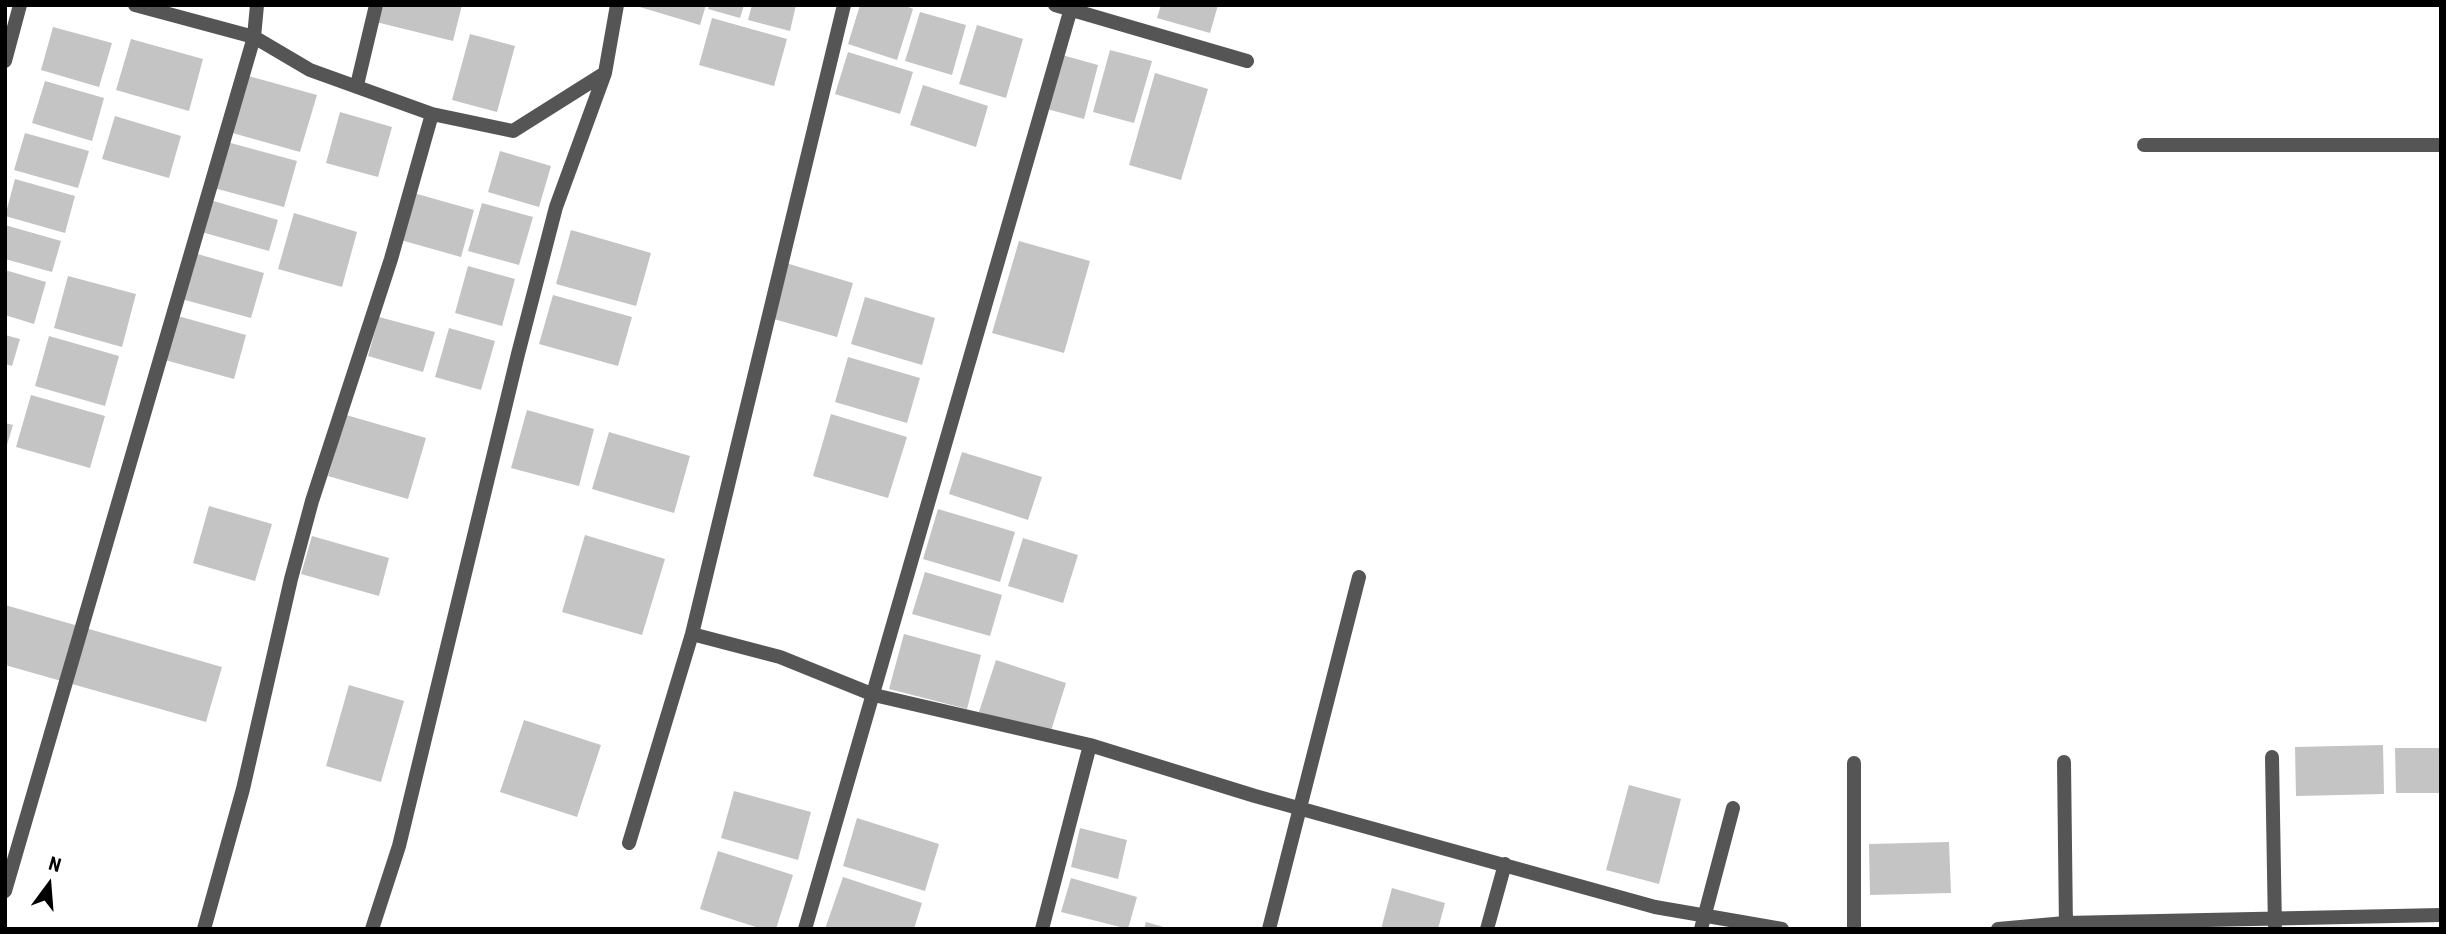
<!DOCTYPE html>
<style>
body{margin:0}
#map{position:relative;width:2446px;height:934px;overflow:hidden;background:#fff;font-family:"Roboto Condensed",sans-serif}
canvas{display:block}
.frame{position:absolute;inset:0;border:7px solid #000;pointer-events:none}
.north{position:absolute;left:14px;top:850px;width:70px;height:70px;-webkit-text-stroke:5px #fff;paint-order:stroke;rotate:16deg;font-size:19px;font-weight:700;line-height:28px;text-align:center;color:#000}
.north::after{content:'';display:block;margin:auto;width:24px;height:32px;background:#000;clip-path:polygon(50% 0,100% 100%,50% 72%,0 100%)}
</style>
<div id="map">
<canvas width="2446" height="934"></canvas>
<div class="frame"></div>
<div class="north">N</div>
</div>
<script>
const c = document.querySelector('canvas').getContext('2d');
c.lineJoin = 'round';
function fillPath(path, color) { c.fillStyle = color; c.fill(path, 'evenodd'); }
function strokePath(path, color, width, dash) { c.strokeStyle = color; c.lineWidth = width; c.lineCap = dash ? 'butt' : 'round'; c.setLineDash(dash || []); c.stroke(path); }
const building = new Path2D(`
 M380,5H462L453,41L376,22Z
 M633,5H706L700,25Z
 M709,5H744L740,18L708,9Z
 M752,5H796L790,31L748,20Z
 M860,5H903L913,9L897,60L848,44Z
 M1161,5H1218L1210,33L1157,18Z
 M920,12L966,25L952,75L905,61Z
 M712,18L787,39L774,86L699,65Z
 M977,25L1023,39L1006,98L959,84Z
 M53,27L112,43L99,87L41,70Z
 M470,34L515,46L497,112L452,100Z
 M131,39L203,59L189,111L116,90Z
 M1110,50L1152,61L1134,123L1093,112Z
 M848,52L913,72L900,114L835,94Z
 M1062,55L1098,65L1084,119L1047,109Z
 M1155,73L1208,89L1181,180L1129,165Z
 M245,75L317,95L300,152L229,132Z
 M45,81L104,98L92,141L32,123Z
 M923,85L988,106L976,147L910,125Z
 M340,112L392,127L378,177L326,163Z
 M115,116L181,136L169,178L102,159Z
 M25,133L89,151L78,188L14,170Z
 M227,142L297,161L284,207L214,188Z
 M500,151L551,166L539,207L488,192Z
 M15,179L75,196L65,233L5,216Z
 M410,192L474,210L461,257L397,239Z
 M207,199L278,220L269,251L198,231Z
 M482,203L533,217L519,265L468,251Z
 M294,213L357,232L342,287L278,269Z
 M5,225L61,241L52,272L5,259Z
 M571,230L651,253L636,306L556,284Z
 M1019,241L1090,261L1064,353L992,333Z
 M187,251L264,273L251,318L174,297Z
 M779,261L853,283L837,337L763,316Z
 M468,266L515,279L502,326L455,313Z
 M5,270L46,282L34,324L5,315Z
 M68,276L136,294L122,347L54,328Z
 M553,295L632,317L618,366L539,344Z
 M865,297L935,318L922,365L851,344Z
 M167,313L246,335L234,379L154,357Z
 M379,317L435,332L423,372L368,356Z
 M449,328L495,341L481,390L435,377Z
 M5,335L20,339L12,366L5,364Z
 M49,336L119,356L105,406L35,386Z
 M848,357L920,378L907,423L835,402Z
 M31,395L105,416L90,468L16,447Z
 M527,410L594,429L579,486L511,468Z
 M831,414L907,437L888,498L813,476Z
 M346,415L426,438L408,499L328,476Z
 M5,423L13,425L6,448H5Z
 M609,432L690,456L674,513L592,489Z
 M962,452L1042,477L1028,520L949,494Z
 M209,506L272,524L255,581L193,563Z
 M938,509L1015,532L1000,582L923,559Z
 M585,535L665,559L642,635L562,612Z
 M312,536L389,558L379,596L301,574Z
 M1023,538L1078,555L1063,603L1008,586Z
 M925,572L1002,595L990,636L912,614Z
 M5,605L222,667L206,722L5,665Z
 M904,634L981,655L967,709L889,689Z
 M996,660L1066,683L1050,734L979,712Z
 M349,685L404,701L381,782L326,766Z
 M524,720L601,745L577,817L500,792Z
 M2383,745L2384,794L2296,796L2295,747Z
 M2395,748H2441V793H2396Z
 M1629,785L1681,799L1659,884L1606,870Z
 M734,791L811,812L798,860L721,838Z
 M857,818L939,844L925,891L843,866Z
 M1080,828L1127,840L1118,879L1071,867Z
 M1949,842L1951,893L1870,895L1869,844Z
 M718,851L793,875L776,929H762L700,909Z
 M843,877L922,903L914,929H825Z
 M1071,878L1137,897L1128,929L1061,912Z
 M1392,888L1445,903L1438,929H1381Z
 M1146,922L1167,928V929H1144Z`);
const street = new Path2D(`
 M135,5L254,37L310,70L432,114L513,131L605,73
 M1055,5L1247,61
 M5,61L20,5
 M357,85L376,5
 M2144,145H2441
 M692,634L780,657L874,695L1090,745L1255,796L1655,907L1782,929
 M2272,757L2275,929
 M2064,762L2066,929
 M1854,763V929
 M629,843L692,634L844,5
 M5,891L254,37L257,5
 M204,929L243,789L291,579L312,501L391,259L432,114
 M372,929L399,846L518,354L556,207L605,73L617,5
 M805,929L1072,5
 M1042,929L1090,745
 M1269,929L1359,577
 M1487,929L1505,864
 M1701,929L1733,808
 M1998,929L2065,923L2441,915`);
fillPath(building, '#c4c4c4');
strokePath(street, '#555', 14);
</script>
